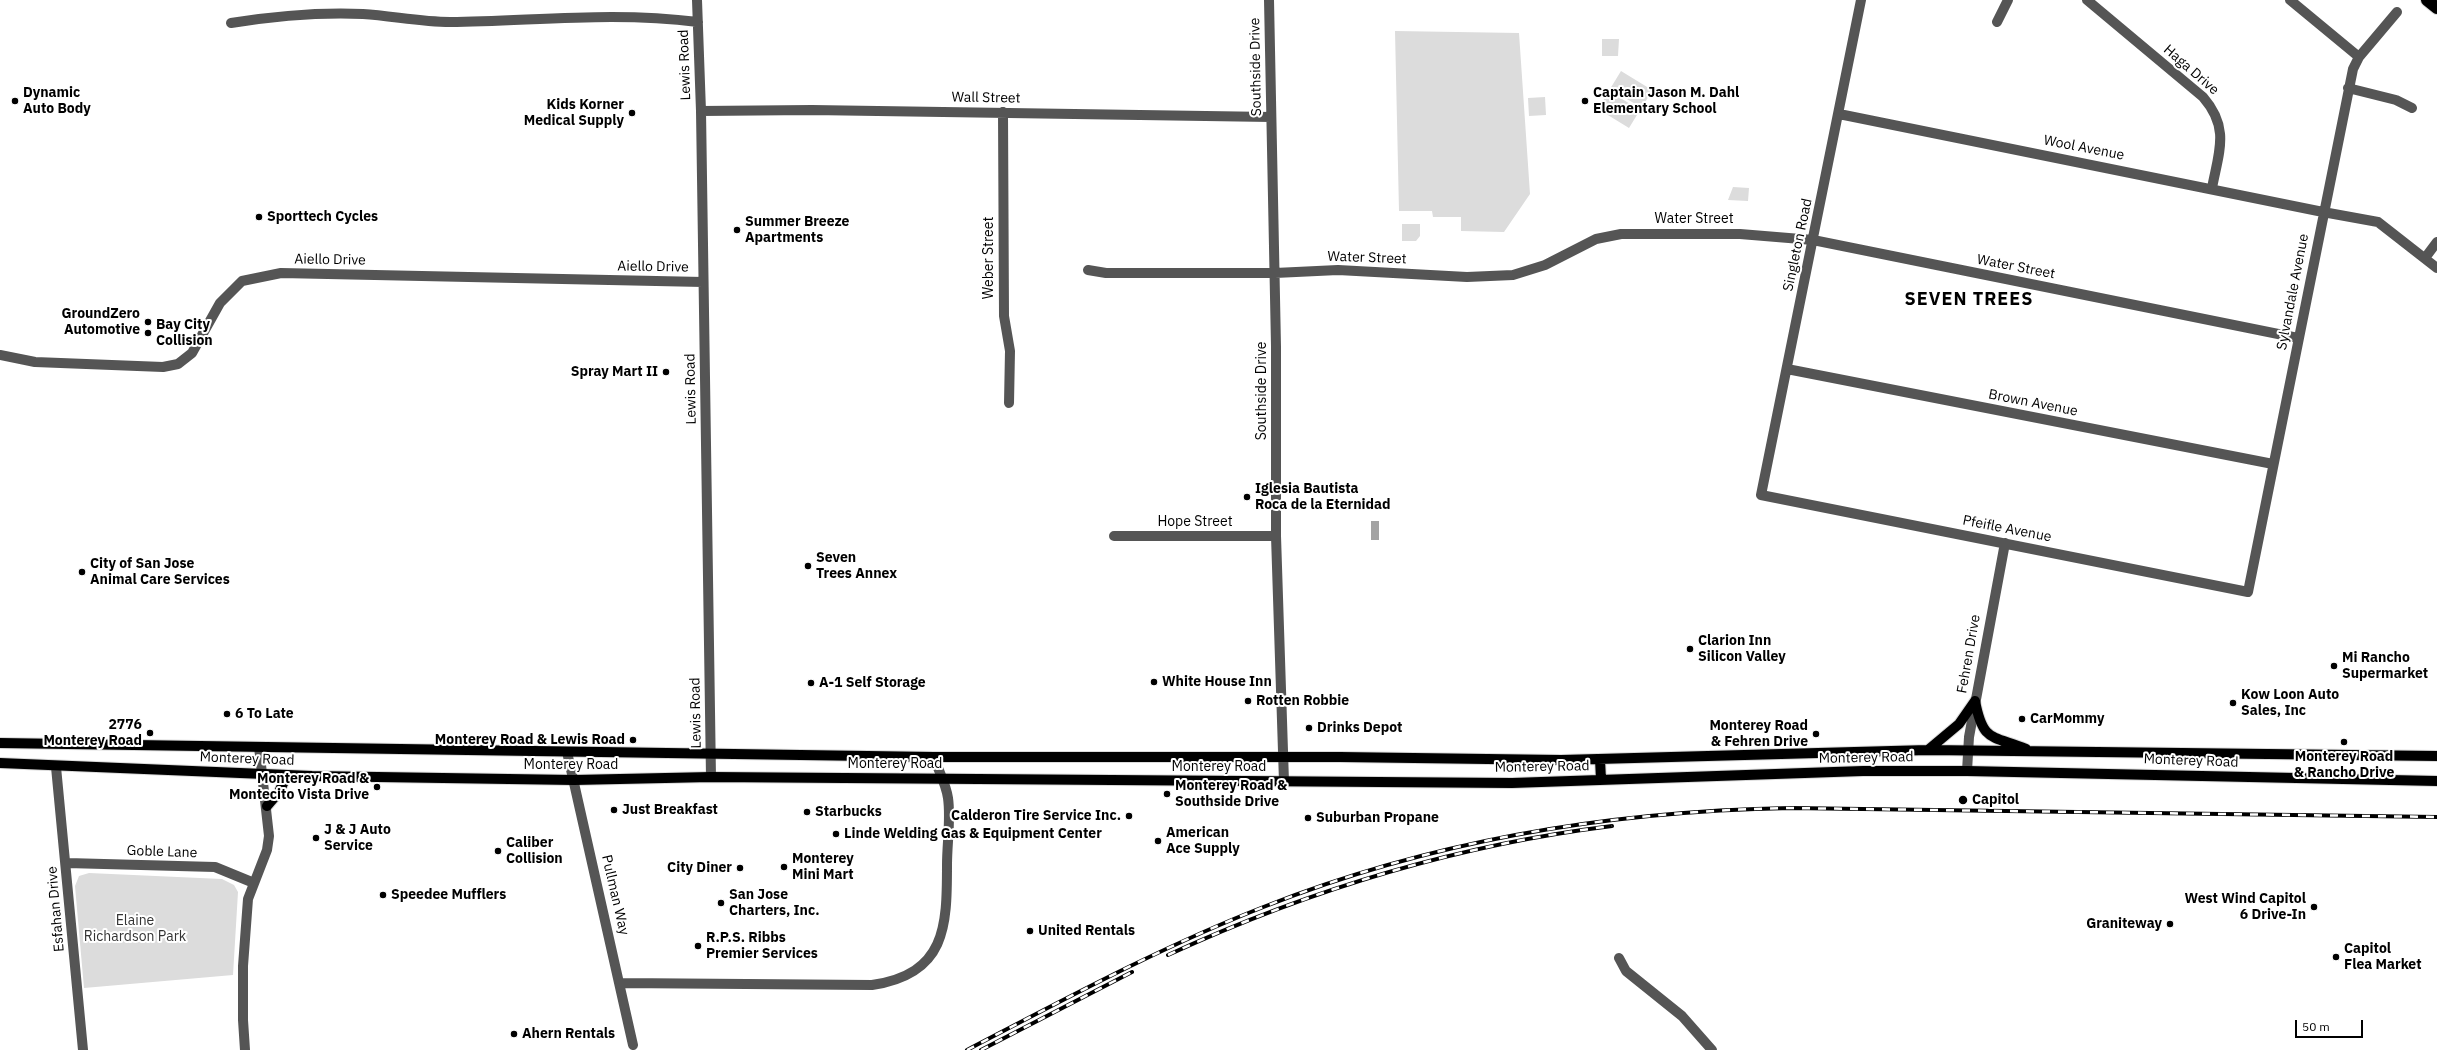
<!DOCTYPE html>
<style>
body{margin:0}
#map{position:relative;width:2437px;height:1050px;overflow:hidden;background:#fff;font-family:"IBM Plex Sans",sans-serif}
canvas{display:block}
.scale{position:absolute;left:2295px;top:1020px;width:68px;height:18px;box-sizing:border-box;border:2px solid #000;border-top:0;padding-left:5px;font-size:12px;line-height:14px;white-space:nowrap;color:#000;-webkit-text-stroke:3px #fff;paint-order:stroke}
</style>
<div id="map">
<canvas width="2437" height="1050"></canvas>
<div class="scale">50 m</div>
</div>
<script>
const c = document.querySelector('canvas').getContext('2d');
c.lineJoin = 'round';
function fillPath(path, color) { c.fillStyle = color; c.fill(path, 'evenodd'); }
function strokePath(path, color, width, dash) { c.strokeStyle = color; c.lineWidth = width; c.lineCap = dash ? 'butt' : 'round'; c.setLineDash(dash || []); c.stroke(path); }
function write(font, color, halo, rows, align = 'center') {
  c.font = font + ' "IBM Plex Sans",sans-serif'; c.lineWidth = 4; c.setLineDash([]); c.textBaseline = 'middle'; c.strokeStyle = halo; c.fillStyle = color; for (const [text, x, y, turn = 0] of rows) {
    c.save(); c.translate(x, y); c.rotate((+turn || 0) * Math.PI / 180); c.textAlign = isNaN(turn) ? turn : align; if (halo) c.strokeText(text, 0, 0); c.fillText(text, 0, 0); c.restore();
  }
}
const green = new Path2D(`
 M1395,31L1519,33L1530,194L1504,232L1461,231V217H1433L1432,211H1399Z
 M1602,39H1619L1618,56H1602Z
 M1621,71L1652,90L1642,108L1610,89Z
 M1609,91L1640,110L1629,128L1598,109Z
 M1545,97L1546,115L1529,116L1528,98Z
 M1733,187L1749,188L1748,201L1728,200Z
 M1402,224H1420V236L1416,241H1402Z
 M89,873L222,879L234,885L238,892L233,975L84,988L75,886L79,876Z`);
const water = new Path2D(`
 M1371,521H1379V540H1371Z`);
const minor = new Path2D(`
 M697,0L701,111L711,777
 M1269,0L1276,346V536L1284,782
 M1861,0L1761,495L2248,592L2353,69L2359,57L2397,12
 M2087,0L2203,97C2230,128 2219,151 2212,188
 M2290,0L2359,57
 M1997,22L2008,0
 M231,23C275,16 319,12 363,14C393,16 421,22 450,22C535,21 613,11 698,22
 M2348,88L2396,100L2412,108
 M701,111L812,110L1271,117
 M1003,112L1004,316L1010,351L1009,403
 M1839,114L2323,212L2378,222L2437,268
 M2425,258L2437,242
 M1088,270L1106,273H1275L1338,270L1467,277L1513,275L1545,265L1596,239L1621,234H1740L1813,240L2298,338
 M0,355L35,362L163,367L178,364L192,353L220,303L242,281L281,273L703,282
 M1787,369L2273,464
 M1114,536H1276
 M567,752L633,1045
 M56,767L83,1050
 M1967,771L1969,737L2005,543
 M67,863L215,867L254,883
 M1619,958L1626,971L1682,1016L1712,1050
 M620,983L872,985C946,974 947,927 947,865C947,843 951,819 948,798C946,784 938,770 934,757
 M245,1050L243,1020V966L248,899L267,850L269,836L259,747`);
const major = new Path2D(`
 M1975,701C1983,742 1991,735 2026,749
 M0,743L934,757H1340L1561,760L1928,750L2437,756
 M1928,750L1959,724L1975,701
 M1600,759L1601,780
 M0,763L312,776L574,780L711,777L1512,783L1863,771H1967L2437,781
 M267,806L279,792L287,775`);
const highway = new Path2D(`
 M2427,0L2437,8`);
const rail = new Path2D(`
 M1168,955C1309,890 1457,845 1612,826
 M967,1050C1065,999 1163,946 1266,906C1434,840 1612,811 1791,808L2437,817
 M981,1050L1132,972`);
const markers = [
 [15,101,4,"#000"],
 [1585,101,4,"#000"],
 [632,113,4,"#000"],
 [259,217,4,"#000"],
 [737,230,4,"#000"],
 [148,322,4,"#000"],
 [148,333,4,"#000"],
 [666,372,4,"#000"],
 [1247,497,4,"#000"],
 [808,566,4,"#000"],
 [82,572,4,"#000"],
 [1690,649,4,"#000"],
 [2334,666,4,"#000"],
 [1154,682,4,"#000"],
 [811,683,4,"#000"],
 [1248,701,4,"#000"],
 [2233,703,4,"#000"],
 [227,714,4,"#000"],
 [2022,719,4,"#000"],
 [1309,728,4,"#000"],
 [150,733,4,"#000"],
 [1816,734,4,"#000"],
 [633,740,4,"#000"],
 [2344,742,4,"#000"],
 [377,787,4,"#000"],
 [1167,794,4,"#000"],
 [1963,800,5,"#000"],
 [614,810,4,"#000"],
 [807,812,4,"#000"],
 [1129,816,4,"#000"],
 [1308,818,4,"#000"],
 [836,834,4,"#000"],
 [316,838,4,"#000"],
 [1158,841,4,"#000"],
 [498,851,4,"#000"],
 [784,867,4,"#000"],
 [740,868,4,"#000"],
 [383,895,4,"#000"],
 [721,903,4,"#000"],
 [2314,907,4,"#000"],
 [2170,924,4,"#000"],
 [1030,931,4,"#000"],
 [698,946,4,"#000"],
 [2336,957,4,"#000"],
 [514,1034,4,"#000"]
];
const streetNames = [
 ["Lewis Road",685,65,-92],
 ["Southside Drive",1256,67,-91],
 ["Haga Drive",2191,70,41],
 ["Wall Street",986,98,1],
 ["Wool Avenue",2084,148,11],
 ["Water Street",1694,219],
 ["Singleton Road",1798,245,-78],
 ["Weber Street",989,258,-90],
 ["Water Street",1367,258,2],
 ["Aiello Drive",330,260,1],
 ["Aiello Drive",653,267,1],
 ["Water Street",2016,267,11],
 ["Sylvandale Avenue",2293,292,-79],
 ["Lewis Road",691,389,-91],
 ["Southside Drive",1262,391,-90],
 ["Brown Avenue",2033,403,11],
 ["Hope Street",1195,522],
 ["Pfeifle Avenue",2007,529,11],
 ["Fehren Drive",1969,654,-80],
 ["Lewis Road",696,713,-91],
 ["Monterey Road",1866,758,-1],
 ["Monterey Road",247,759,2],
 ["Monterey Road",2191,761,2],
 ["Monterey Road",895,764],
 ["Monterey Road",571,765],
 ["Monterey Road",1219,767],
 ["Monterey Road",1542,767,-1],
 ["Goble Lane",162,852,2],
 ["Pullman Way",615,895,77],
 ["Esfahan Drive",56,909,-95]
];
const poiNames = [
 ["Dynamic",23,93],
 ["Auto Body",23,109],
 ["Captain Jason M. Dahl",1593,93],
 ["Elementary School",1593,109],
 ["Kids Korner",624,105,"right"],
 ["Medical Supply",624,121,"right"],
 ["Sporttech Cycles",267,217],
 ["Summer Breeze",745,222],
 ["Apartments",745,238],
 ["GroundZero",140,314,"right"],
 ["Automotive",140,330,"right"],
 ["Bay City",156,325],
 ["Collision",156,341],
 ["Spray Mart II",658,372,"right"],
 ["Iglesia Bautista",1255,489],
 ["Roca de la Eternidad",1255,505],
 ["Seven",816,558],
 ["Trees Annex",816,574],
 ["City of San Jose",90,564],
 ["Animal Care Services",90,580],
 ["Clarion Inn",1698,641],
 ["Silicon Valley",1698,657],
 ["Mi Rancho",2342,658],
 ["Supermarket",2342,674],
 ["White House Inn",1162,682],
 ["A-1 Self Storage",819,683],
 ["Kow Loon Auto",2241,695],
 ["Sales, Inc",2241,711],
 ["Rotten Robbie",1256,701],
 ["6 To Late",235,714],
 ["CarMommy",2030,719],
 ["2776",142,725,"right"],
 ["Monterey Road",142,741,"right"],
 ["Monterey Road",1808,726,"right"],
 ["& Fehren Drive",1808,742,"right"],
 ["Drinks Depot",1317,728],
 ["Monterey Road & Lewis Road",625,740,"right"],
 ["Monterey Road",2344,757,"center"],
 ["& Rancho Drive",2344,773,"center"],
 ["Monterey Road &",369,779,"right"],
 ["Montecito Vista Drive",369,795,"right"],
 ["Monterey Road &",1175,786],
 ["Southside Drive",1175,802],
 ["Capitol",1972,800],
 ["Just Breakfast",622,810],
 ["Starbucks",815,812],
 ["Calderon Tire Service Inc.",1121,816,"right"],
 ["Suburban Propane",1316,818],
 ["J & J Auto",324,830],
 ["Service",324,846],
 ["American",1166,833],
 ["Ace Supply",1166,849],
 ["Linde Welding Gas & Equipment Center",844,834],
 ["Caliber",506,843],
 ["Collision",506,859],
 ["Monterey",792,859],
 ["Mini Mart",792,875],
 ["City Diner",732,868,"right"],
 ["Speedee Mufflers",391,895],
 ["San Jose",729,895],
 ["Charters, Inc.",729,911],
 ["West Wind Capitol",2306,899,"right"],
 ["6 Drive-In",2306,915,"right"],
 ["Graniteway",2162,924,"right"],
 ["United Rentals",1038,931],
 ["R.P.S. Ribbs",706,938],
 ["Premier Services",706,954],
 ["Capitol",2344,949],
 ["Flea Market",2344,965],
 ["Ahern Rentals",522,1034]
];
const parkNames = [
 ["Elaine",135,921],
 ["Richardson Park",135,937]
];
const districtNames = [
 ["SEVEN TREES",1969,300]
];
fillPath(green, '#dcdcdc');
fillPath(water, '#a3a3a3');
strokePath(major, '#dbdbdb', 12);
strokePath(highway, '#dbdbdb', 14);
strokePath(minor, '#555', 10);
strokePath(major, '#000', 10);
strokePath(highway, '#000', 12);
strokePath(rail, '#000', 4);
strokePath(rail, '#fff', 2.5, [8]);
for (const [x, y, r, color] of markers) { const dot = new Path2D(); dot.arc(x, y, r, 0, 2 * Math.PI); c.fillStyle = color; c.fill(dot); strokePath(dot, '#fff', 1.5); }
write('14px', '#000', '#fff', streetNames);
write('bold 14px', '#000', '#fff', poiNames, 'left');
write('14px', '#333', '#fff', parkNames);
c.letterSpacing = '1px';
write('bold 18px', '#000', '#fff', districtNames);
c.letterSpacing = '0px';
</script>
